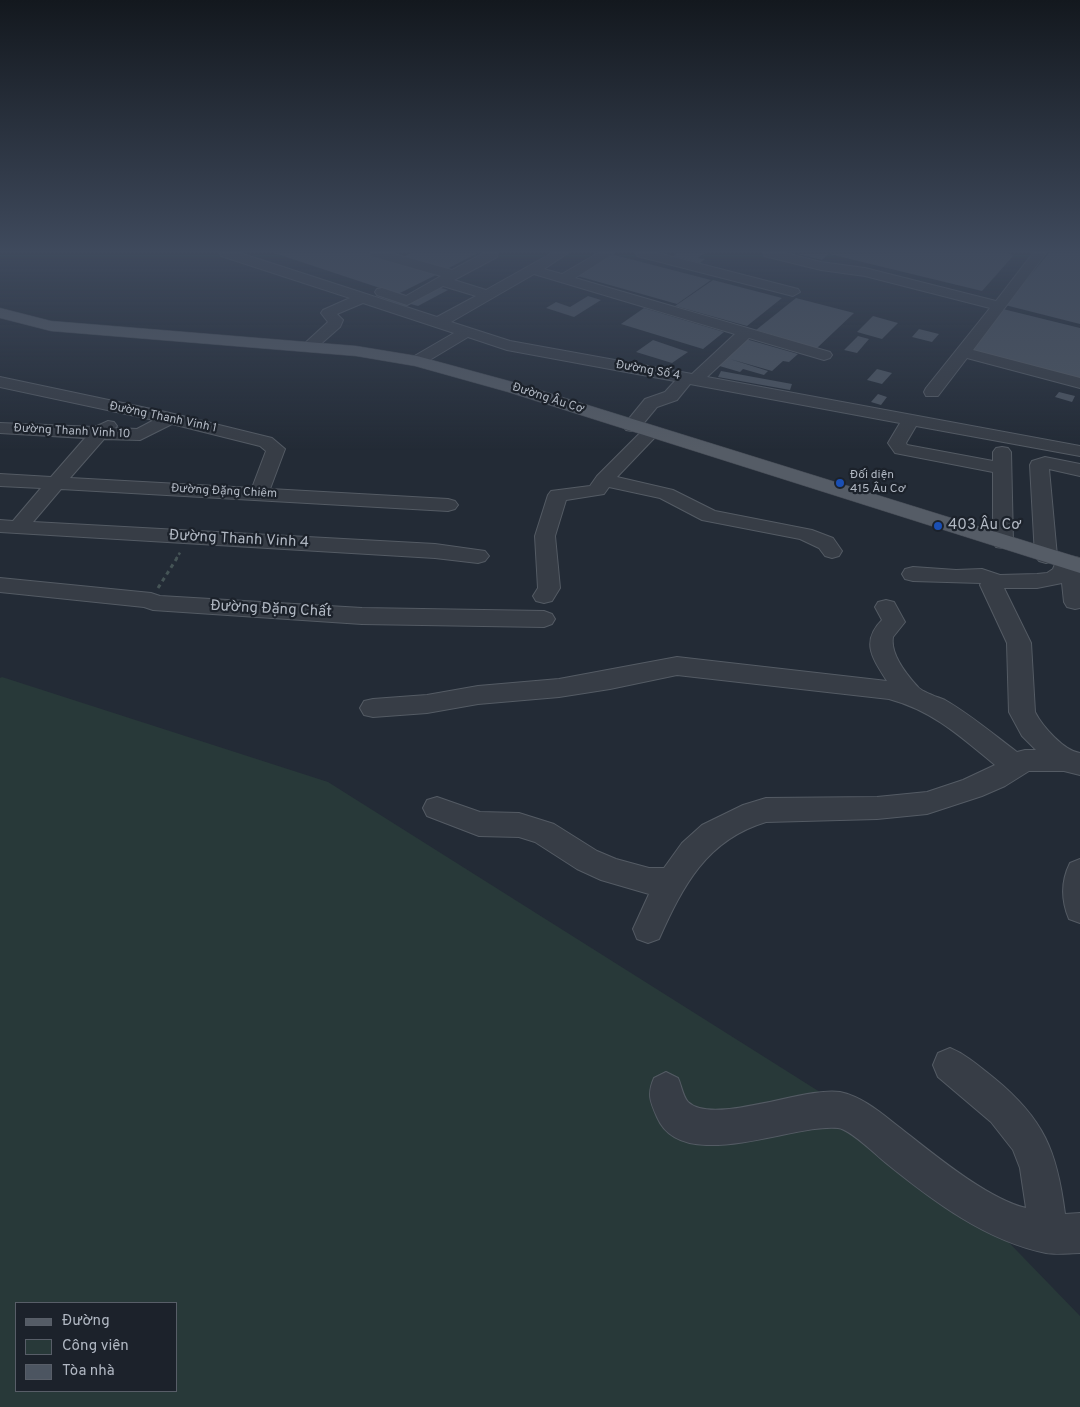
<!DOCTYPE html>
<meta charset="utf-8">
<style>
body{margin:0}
#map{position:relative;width:1080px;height:1407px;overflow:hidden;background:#232b36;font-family:Overpass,sans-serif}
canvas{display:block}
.legend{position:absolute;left:15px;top:1302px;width:162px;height:90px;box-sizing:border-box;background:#1c222b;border:1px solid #585e68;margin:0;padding:6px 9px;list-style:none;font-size:15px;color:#b1b8c3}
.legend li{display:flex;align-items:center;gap:10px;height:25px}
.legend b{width:25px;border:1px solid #585e68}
</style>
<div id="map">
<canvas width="1080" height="1407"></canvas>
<ul class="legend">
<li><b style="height:6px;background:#555c66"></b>Đường</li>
<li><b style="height:14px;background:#283939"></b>Công viên</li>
<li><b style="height:14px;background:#4c5561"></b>Tòa nhà</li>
</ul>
</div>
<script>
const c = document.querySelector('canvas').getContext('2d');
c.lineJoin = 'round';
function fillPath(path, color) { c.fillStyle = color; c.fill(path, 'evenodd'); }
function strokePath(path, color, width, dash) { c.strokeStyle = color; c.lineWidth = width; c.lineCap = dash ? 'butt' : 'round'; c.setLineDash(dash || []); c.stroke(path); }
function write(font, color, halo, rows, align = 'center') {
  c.font = font + ' Overpass,sans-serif'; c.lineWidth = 4.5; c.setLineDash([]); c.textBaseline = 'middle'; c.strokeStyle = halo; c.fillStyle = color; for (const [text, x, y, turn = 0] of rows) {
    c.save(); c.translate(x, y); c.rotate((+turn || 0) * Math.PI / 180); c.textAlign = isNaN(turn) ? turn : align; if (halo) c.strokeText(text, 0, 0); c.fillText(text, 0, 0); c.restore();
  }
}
const green = new Path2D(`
 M2,677L328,782L931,1162L1080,1316V1407H0V678ZM16,1303H176V1391H16Z`);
const building = new Path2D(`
 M274,253H366L436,275L398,294Z
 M411,253H478L445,270L403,257Z
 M677,253H705L698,258L705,259L700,263L673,256Z
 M1006,253L1014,255L982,291L829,254L822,260L797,254Z
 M1049,253H1080V324L1005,305Z
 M611,254L711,280L677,304L574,275Z
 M713,280L782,298L747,326L675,306Z
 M438,287L448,290L418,306L407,303Z
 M588,296L601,300L574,317L546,308L556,302L570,307Z
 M796,298L854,313L817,348L756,330Z
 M644,308L724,332L703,349L621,324Z
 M1003,309L1080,328V382L967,352Z
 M873,316L898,323L882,339L857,332Z
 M919,329L939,334L932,342L912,337Z
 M858,336L869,339L857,353L844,350Z
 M746,339L798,354L789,362L783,361L772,371L730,359L768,371L764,375L743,369L740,372L716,365Z
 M653,340L688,352L672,363L636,352Z
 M877,369L892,373L882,384L867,380Z
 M721,371L792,384L790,390L718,377Z
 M1059,392L1075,396L1072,402L1055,397Z
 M878,394L887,397L881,405L871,402Z`);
const pathFar1 = new Path2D(`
 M176,559L181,551`);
const path = new Path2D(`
 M158,588L177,558`);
const minor = new Path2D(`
 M220,253H240L437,317L476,296L443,286L407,305L377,295L375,292L377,289L382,288L406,296L441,276L371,256L370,253H391L452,270L484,253H498L497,257L454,280L486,290L552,253H568L544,269L562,274L598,253H614L575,278L830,352L832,355L830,358L824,360L749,338L707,377L1080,446V456L916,426L906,443L907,445L993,461V452L996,448L1002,447L1008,448L1011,452L1013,542L1010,547L1003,548L996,547L993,542V472L895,453L888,443L900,423L690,384L677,400L657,407L638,430L632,431L626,430L623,426L645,399L665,392L675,381L507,350L468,337L423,364H411L409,361L411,358L454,333L363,303L337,314L343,320L340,327L314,350H304L301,347L304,344L328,322L321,313L323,310L350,298L221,256ZM534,274L735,334L692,374L510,341L451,322Z
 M636,253H658L798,289L800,292L793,296L637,256Z
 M763,253H786L821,262L865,268L996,301L1033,253H1046L973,350L1080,378V388L967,358L938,396H926L924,392L926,388L990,308L865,276L821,270L764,256Z
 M0,377L170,413L272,438L285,449L270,489L448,499L455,501L458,505L455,509L448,511L61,489L33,522L435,544L485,551L489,556L485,561L478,563L435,558L0,532V520L13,521L41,488L0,486V474L51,477L85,438L0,433V423L95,427L108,421L114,422L117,426L115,428L137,429L154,420L0,387ZM172,424L260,446L266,451L252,488L70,478L104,439L140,440Z
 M651,427L657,428L660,432L617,477L673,490L715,511L812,530L833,538L842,551L839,556L832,558L825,556L819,548L800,539L702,520L660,498L609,487L604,494L566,500L555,536L560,588L552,601L544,603L536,601L533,596L538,588L535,536L548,495L551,491L590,486L597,476L645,428Z
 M1045,457L1080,464V476L1049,469L1057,556L1053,561L1046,563L1039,561L1035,556L1030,465L1032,461Z
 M1066,555L1079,558L1080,561V608L1075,609L1067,607L1064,602L1062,583L1037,588H1004L1031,643L1035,712C1042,726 1064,751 1080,753V775L1064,771H1029L1005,786L982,796L927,814L877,819L766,822C706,840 683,886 659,939L648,943L637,939L633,929L649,894L601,880L577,869L535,842L519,837L479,836L427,816L423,808L427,800L437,797L480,812L519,813L554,824L597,851L616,859L649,868H664L682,843L702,825L743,805L766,798L877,797L927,792L963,780L995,765C960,736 933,711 889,699L677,675L610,689L559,697L478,704L427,713L373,717L364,715L360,708L364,701L373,699L427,695L478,686L559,679L677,657L887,681C873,659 860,642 882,620L875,607L878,602L886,600L894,602L905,622L893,637C890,654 907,675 918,687C922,692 938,697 945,700C971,715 993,734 1017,752L1025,750H1036L1022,736L1009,712L1007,643L980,585L981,583L913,581L905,579L902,574L905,569L913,567L956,570L982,569L1000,575L1037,574L1047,573L1053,569L1058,557Z
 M0,578L151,593L160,596L362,608L544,611L552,614L555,619L552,624L544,627L362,624L153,610L144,607L0,592Z
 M1080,859V923L1069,919C1061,900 1061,881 1070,863Z
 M950,1048C967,1055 980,1067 994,1078C1044,1119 1057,1151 1065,1214L1080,1213V1253C1070,1253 1056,1255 1046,1253C986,1241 933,1201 886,1163C876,1155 850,1129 838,1128C793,1123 682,1176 657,1117C650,1101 647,1094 654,1078L666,1072L678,1078C681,1084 683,1097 688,1102C713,1126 806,1086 840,1092C863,1097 881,1113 899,1127C931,1152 987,1199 1026,1208L1020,1168L1013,1150L991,1122L938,1077L933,1065L938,1053Z`);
const major = new Path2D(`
 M0,308L51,321L356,346L417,356L520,384L1080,558V573L508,392L415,366L356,356L51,331L0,318Z`);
const markers = [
 [840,483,5,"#1a4fb4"],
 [938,526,5,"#1a4fb4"]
];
const farStreetnames = [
 ["Đường Số 4",648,371,10],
 ["Đường Âu Cơ",548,399,18],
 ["Đường Thanh Vinh 1",163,418,12],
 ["Đường Thanh Vinh 10",72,432,3],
 ["Đường Đặng Chiêm",224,492,3]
];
const farPoinames = [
 ["Đối diện",850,476],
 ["415 Âu Cơ",850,490]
];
const poiNames = [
 ["403 Âu Cơ",948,526]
];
const streetNames = [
 ["Đường Thanh Vinh 4",239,540,3],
 ["Đường Đặng Chất",271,610,3]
];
fillPath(green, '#283939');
fillPath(building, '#4c5561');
strokePath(minor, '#545b64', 2);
strokePath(major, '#404650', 1);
strokePath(pathFar1, '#455456', 2.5, [2.5, 2.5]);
strokePath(path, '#455456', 3, [4, 4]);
fillPath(minor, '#373d46');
fillPath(major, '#555c66');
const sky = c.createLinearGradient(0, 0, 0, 450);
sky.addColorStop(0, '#13181e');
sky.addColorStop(0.56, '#3f4a5d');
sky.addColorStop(1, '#3f4a5d00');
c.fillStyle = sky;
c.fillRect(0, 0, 1080, 450);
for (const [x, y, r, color] of markers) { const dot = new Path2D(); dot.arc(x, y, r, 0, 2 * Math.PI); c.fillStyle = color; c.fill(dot); strokePath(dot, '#1c222b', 2); }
write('12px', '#b1b8c3', '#1c222b', farStreetnames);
write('12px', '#b1b8c3', '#1c222b', farPoinames, 'left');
write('15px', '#b1b8c3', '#1c222b', poiNames, 'left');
write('15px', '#b1b8c3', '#1c222b', streetNames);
</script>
